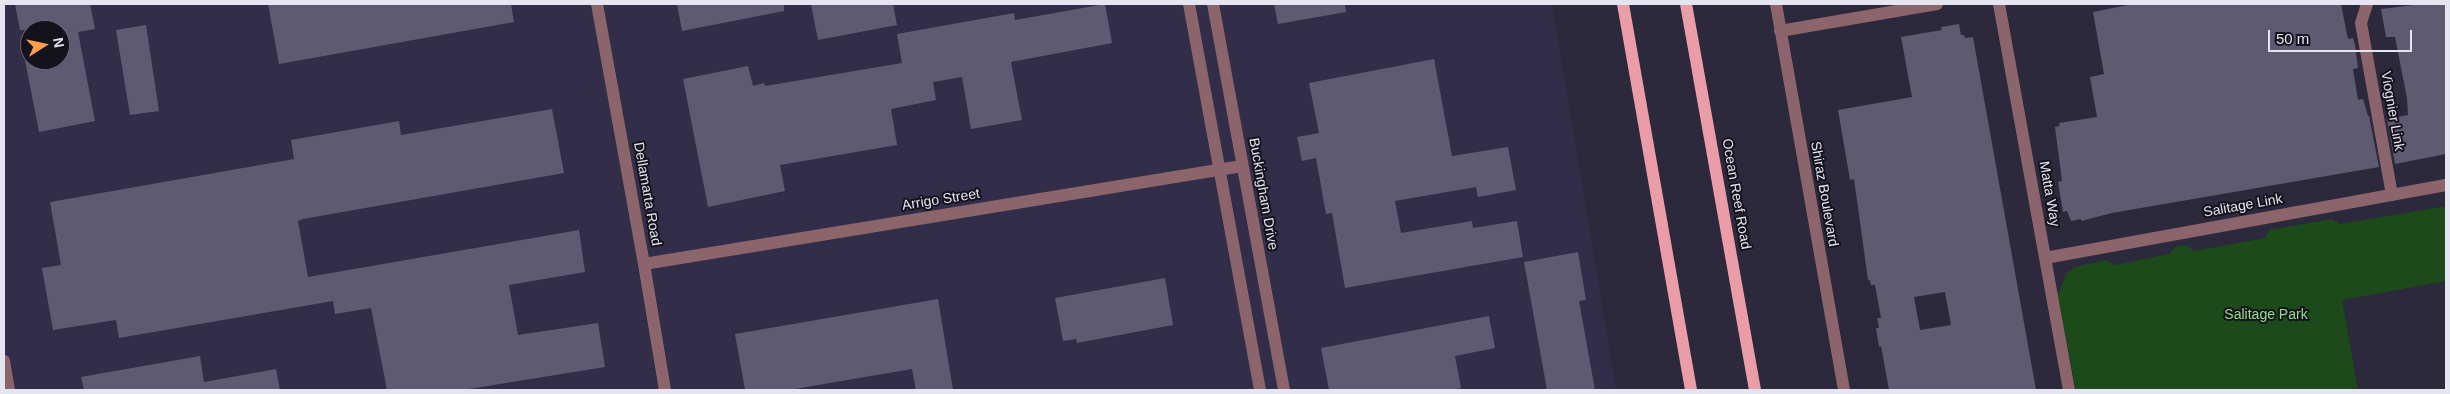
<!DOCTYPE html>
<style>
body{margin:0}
#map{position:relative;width:2450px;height:394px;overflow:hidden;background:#2c293d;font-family:Helvetica,sans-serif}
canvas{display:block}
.frame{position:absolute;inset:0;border:5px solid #e5e4f1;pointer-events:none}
.north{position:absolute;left:20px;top:20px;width:50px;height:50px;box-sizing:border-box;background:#14131c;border:1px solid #686771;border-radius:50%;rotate:80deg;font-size:14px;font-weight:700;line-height:20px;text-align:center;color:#e5e4f1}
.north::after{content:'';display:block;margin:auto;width:18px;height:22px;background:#fa9f4e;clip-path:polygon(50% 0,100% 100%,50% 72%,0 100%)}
.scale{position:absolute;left:2268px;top:30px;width:144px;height:22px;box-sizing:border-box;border:2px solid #e5e4f1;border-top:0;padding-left:6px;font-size:15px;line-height:18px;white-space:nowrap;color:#e5e4f1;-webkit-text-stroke:4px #14131c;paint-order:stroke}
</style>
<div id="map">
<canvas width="2450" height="394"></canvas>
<div class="frame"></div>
<div class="north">N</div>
<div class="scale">50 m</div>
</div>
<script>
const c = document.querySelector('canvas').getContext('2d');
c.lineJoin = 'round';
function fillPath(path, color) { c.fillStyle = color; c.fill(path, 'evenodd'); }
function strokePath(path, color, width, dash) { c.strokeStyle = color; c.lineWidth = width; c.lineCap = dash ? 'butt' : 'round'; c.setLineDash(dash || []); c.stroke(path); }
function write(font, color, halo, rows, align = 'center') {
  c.font = font + ' Helvetica,sans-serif'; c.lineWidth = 4; c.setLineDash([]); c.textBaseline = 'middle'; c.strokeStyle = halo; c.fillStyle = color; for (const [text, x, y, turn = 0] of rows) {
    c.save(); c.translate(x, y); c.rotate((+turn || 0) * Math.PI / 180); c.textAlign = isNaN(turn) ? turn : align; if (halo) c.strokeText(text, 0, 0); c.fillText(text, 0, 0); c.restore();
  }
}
const built = new Path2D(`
 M4,4H1552L1616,390H4ZM30,30H60V60H30Z`);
const green = new Path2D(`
 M2446,206V281L2342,300L2358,390H2076L2058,296L2066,273L2078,266L2106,260L2114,265L2169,254L2175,247L2186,245L2194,251L2265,238L2269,230L2332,219L2340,224Z`);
const building = new Path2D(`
 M15,4H90L95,29L78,32L95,121L39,132L25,60H60V30H20Z
 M268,4H511L514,22L279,64Z
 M677,4H784V11L682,31Z
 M811,4H893L897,25L818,40Z
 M1105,4L1112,43L1011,62L1022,120L971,129L962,77L933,82L936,100L891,109L897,145L780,165L785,191L708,207L683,79L748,66L753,86L764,83L765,86L902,63L897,34L1014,13L1015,20Z
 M1274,4H1345L1346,12L1278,24Z
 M2133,4H2341L2348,39L2353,38L2355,45L2358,68L2353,69L2358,100L2363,99L2368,116H2369L2379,167L2112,213L2081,221V219L2071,221L2067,211L2063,212L2058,182L2062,181L2055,127L2060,126L2059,123L2097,117L2090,77L2104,74L2093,12Z
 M2422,4H2446V154L2395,164L2387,119L2408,115L2407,98L2395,37H2386L2381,9Z
 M1959,24L1961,35H1964L1965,38L1973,37L2036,390H1889L1881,346L1879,347L1876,328H1879L1877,318H1881L1875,285H1871L1870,280H1868L1854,179L1850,180L1838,110L1912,97L1901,37L1942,30L1941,27ZM1945,292L1951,325L1920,330L1914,297Z
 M146,25L159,111L130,115L116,30Z
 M1434,59L1452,156L1508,147L1516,190L1478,197L1476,187L1395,201L1401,233L1472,221L1473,228L1517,221L1523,257L1345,288L1332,213L1326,214L1316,158L1302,161L1297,137L1319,133L1309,83Z
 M552,109L564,173L303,219L298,221L308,277L579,230L585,272L509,285L518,335L598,323L605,367L463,390H387L371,308L335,314L333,301L119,338L116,320L53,330L42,268L61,265L50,202L294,159L291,140L399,121L401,135Z
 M1578,252L1586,300L1579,301L1595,390H1547L1524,262Z
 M1165,278L1173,325L1077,343L1076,339L1063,341L1055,298Z
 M938,299L953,390H916L912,369L789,390H745L735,334Z
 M1489,316L1495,348L1455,356L1461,388L1450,390H1329L1321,348Z
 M200,356L204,382L276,369L280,390H84L81,377Z`);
const minor = new Path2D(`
 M597,4L644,264L665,390
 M1189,4L1260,390
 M1213,4L1284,390
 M1776,4L1844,390
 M1999,4L2069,390
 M2367,4L2361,23L2392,195
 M1780,31L1937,4
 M2045,258L2446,185
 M644,264L1242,166
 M4,361L9,390`);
const major = new Path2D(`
 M1623,4L1691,390
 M1686,4L1755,390`);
const streetNames = [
 ["Viognier Link",2392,111,80],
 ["Dellamarta Road",647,194,80],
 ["Buckingham Drive",1263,194,80],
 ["Ocean Reef Road",1736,194,80],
 ["Shiraz Boulevard",1824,194,80],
 ["Matta Way",2049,194,80],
 ["Arrigo Street",941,200,-9],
 ["Salitage Link",2243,206,-10]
];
const parkNames = [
 ["Salitage Park",2266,315]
];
fillPath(built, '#322e49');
fillPath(green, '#1c4a1b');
fillPath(building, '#5d5a71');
strokePath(minor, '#8b656b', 12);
strokePath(major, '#ea9ca9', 12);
write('14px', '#e5e4f1', '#14131c', streetNames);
write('14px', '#90e18b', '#14131c', parkNames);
</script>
